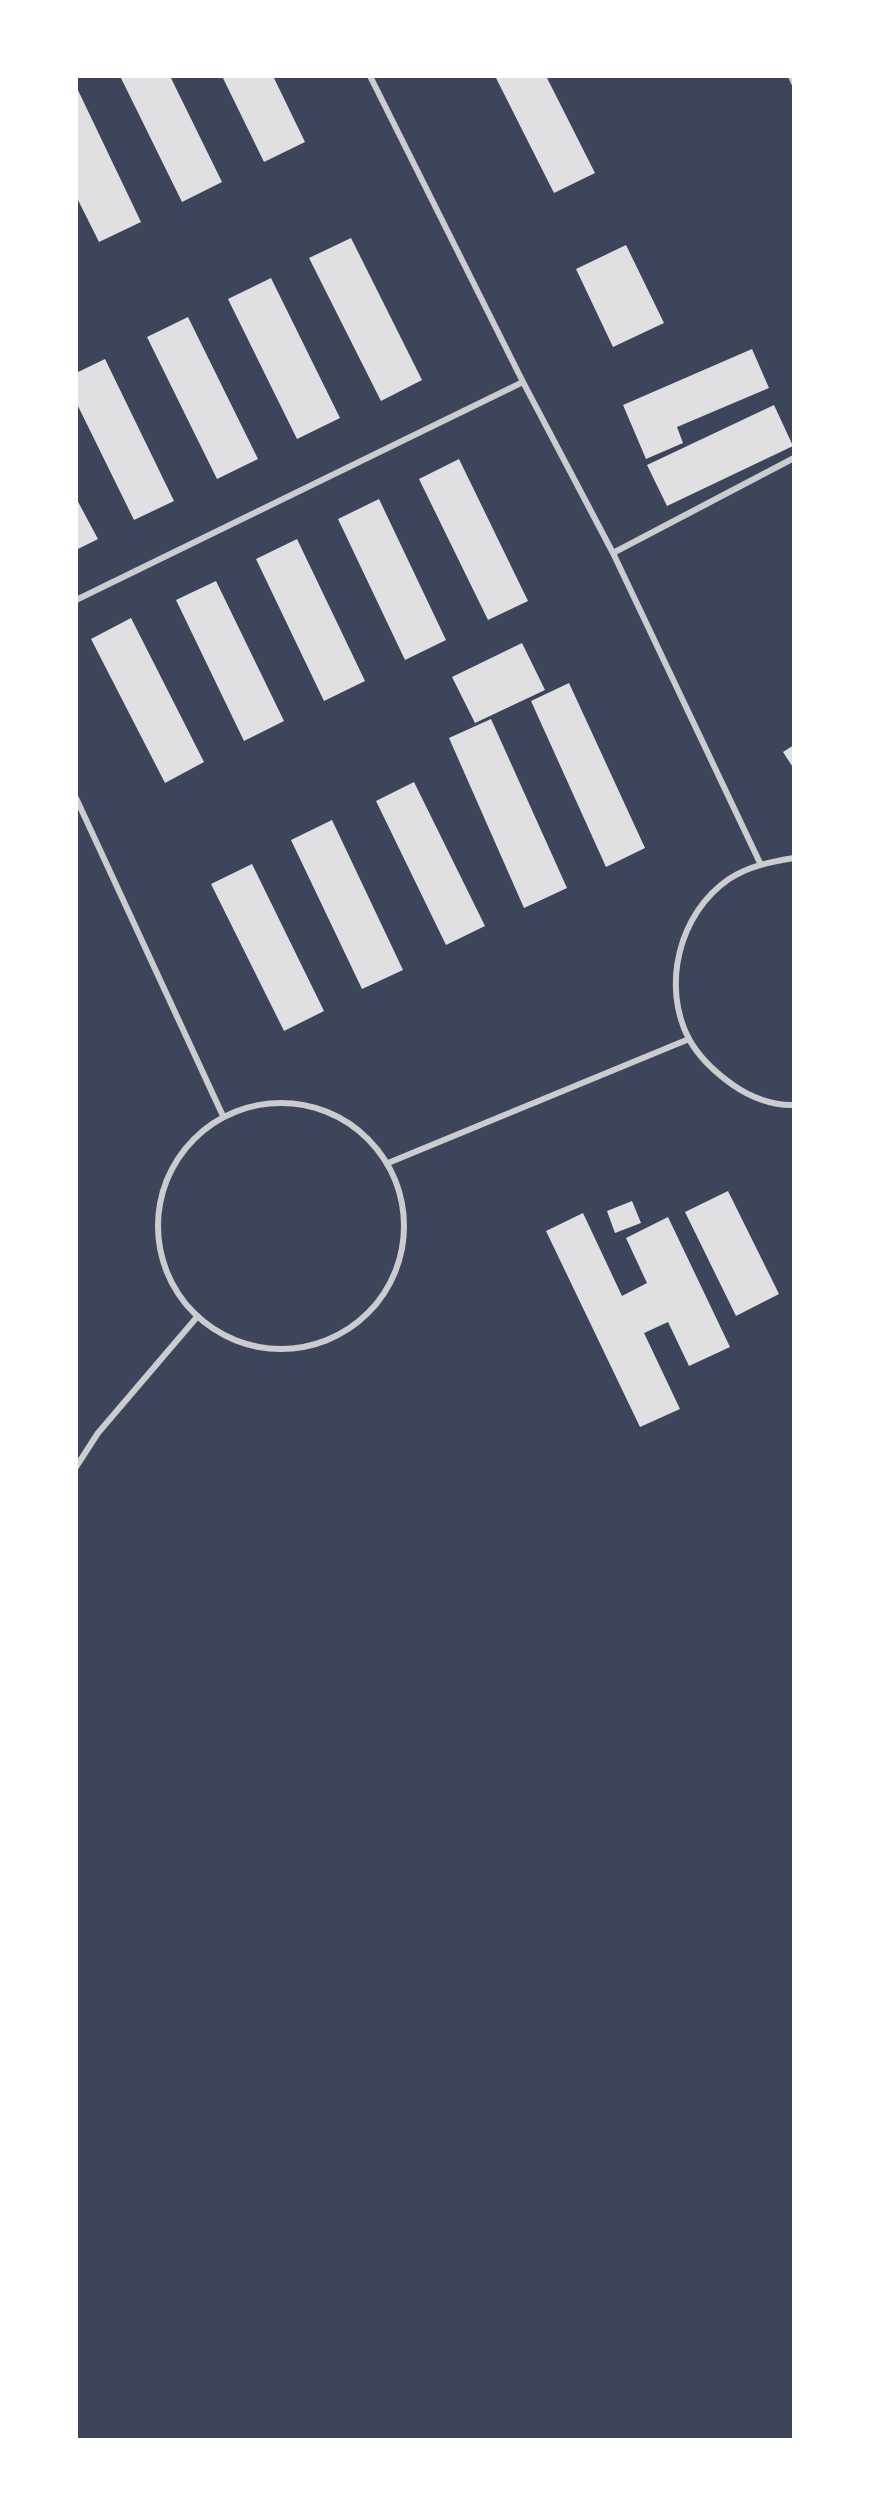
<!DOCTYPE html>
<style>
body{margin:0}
#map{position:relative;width:870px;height:2516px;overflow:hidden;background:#2d3142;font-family:"Roboto Condensed",sans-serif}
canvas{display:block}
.frame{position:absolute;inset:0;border:78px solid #fff;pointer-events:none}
</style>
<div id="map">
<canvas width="870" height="2516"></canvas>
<div class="frame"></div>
</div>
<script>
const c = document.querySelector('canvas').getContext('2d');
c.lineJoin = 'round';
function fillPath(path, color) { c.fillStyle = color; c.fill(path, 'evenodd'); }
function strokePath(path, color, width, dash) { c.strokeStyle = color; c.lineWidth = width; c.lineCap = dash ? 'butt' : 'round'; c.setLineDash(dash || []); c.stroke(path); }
const green = new Path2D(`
 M77,77H793V2439H77Z`);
const building = new Path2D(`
 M120,76H170L222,182L182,202Z
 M222,76H273L305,142L264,162Z
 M495,76H546L595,173L554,193Z
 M76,86L141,222L99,242L76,196Z
 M351,238L422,380L381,401L309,258Z
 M626,245L664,323L613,347L576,269Z
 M271,278L340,418L297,439L228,299Z
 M188,317L258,459L217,479L147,337Z
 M752,349L769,388L677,427L683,443L646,459L623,405Z
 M105,359L174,501L134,520L76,402V373Z
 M774,405L793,446L667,506L647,465Z
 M459,459L528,601L488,620L419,479Z
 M76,498L98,539L76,550Z
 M379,499L446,640L405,660L338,519Z
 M297,539L365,681L324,701L256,559Z
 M216,581L284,721L244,741L176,600Z
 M131,618L204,762L165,783L91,639Z
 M522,643L545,690L475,723L452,677Z
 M569,683L645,848L606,867L531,701Z
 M491,719L567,888L524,908L449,738Z
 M794,745V769L783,752Z
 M414,782L485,926L446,945L376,801Z
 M332,820L403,970L362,989L291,840Z
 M252,864L324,1011L284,1031L211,884Z
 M728,1191L779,1294L736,1316L685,1212Z
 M632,1201L641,1223L615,1233L607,1211Z
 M583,1213L622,1296L647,1283L626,1238L668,1217L730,1347L689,1366L668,1322L644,1333L680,1409L640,1427L546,1231Z`);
const minor = new Path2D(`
 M370,76L523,382L613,553L760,863
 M791,76L794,83
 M613,553L794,458
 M76,600L523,382
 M76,798L223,1116
 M794,858C770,862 749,866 729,879C679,913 661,986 689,1039C700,1059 716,1073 733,1085C750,1097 773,1106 794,1105
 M158 1226a123 123 0 1 1 246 0a123 123 0 1 1-246 0Z
 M388,1163L689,1039
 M76,1467L98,1433L197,1317`);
fillPath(green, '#3c4559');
fillPath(building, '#e0e0e3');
strokePath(minor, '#caccd0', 6);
</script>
